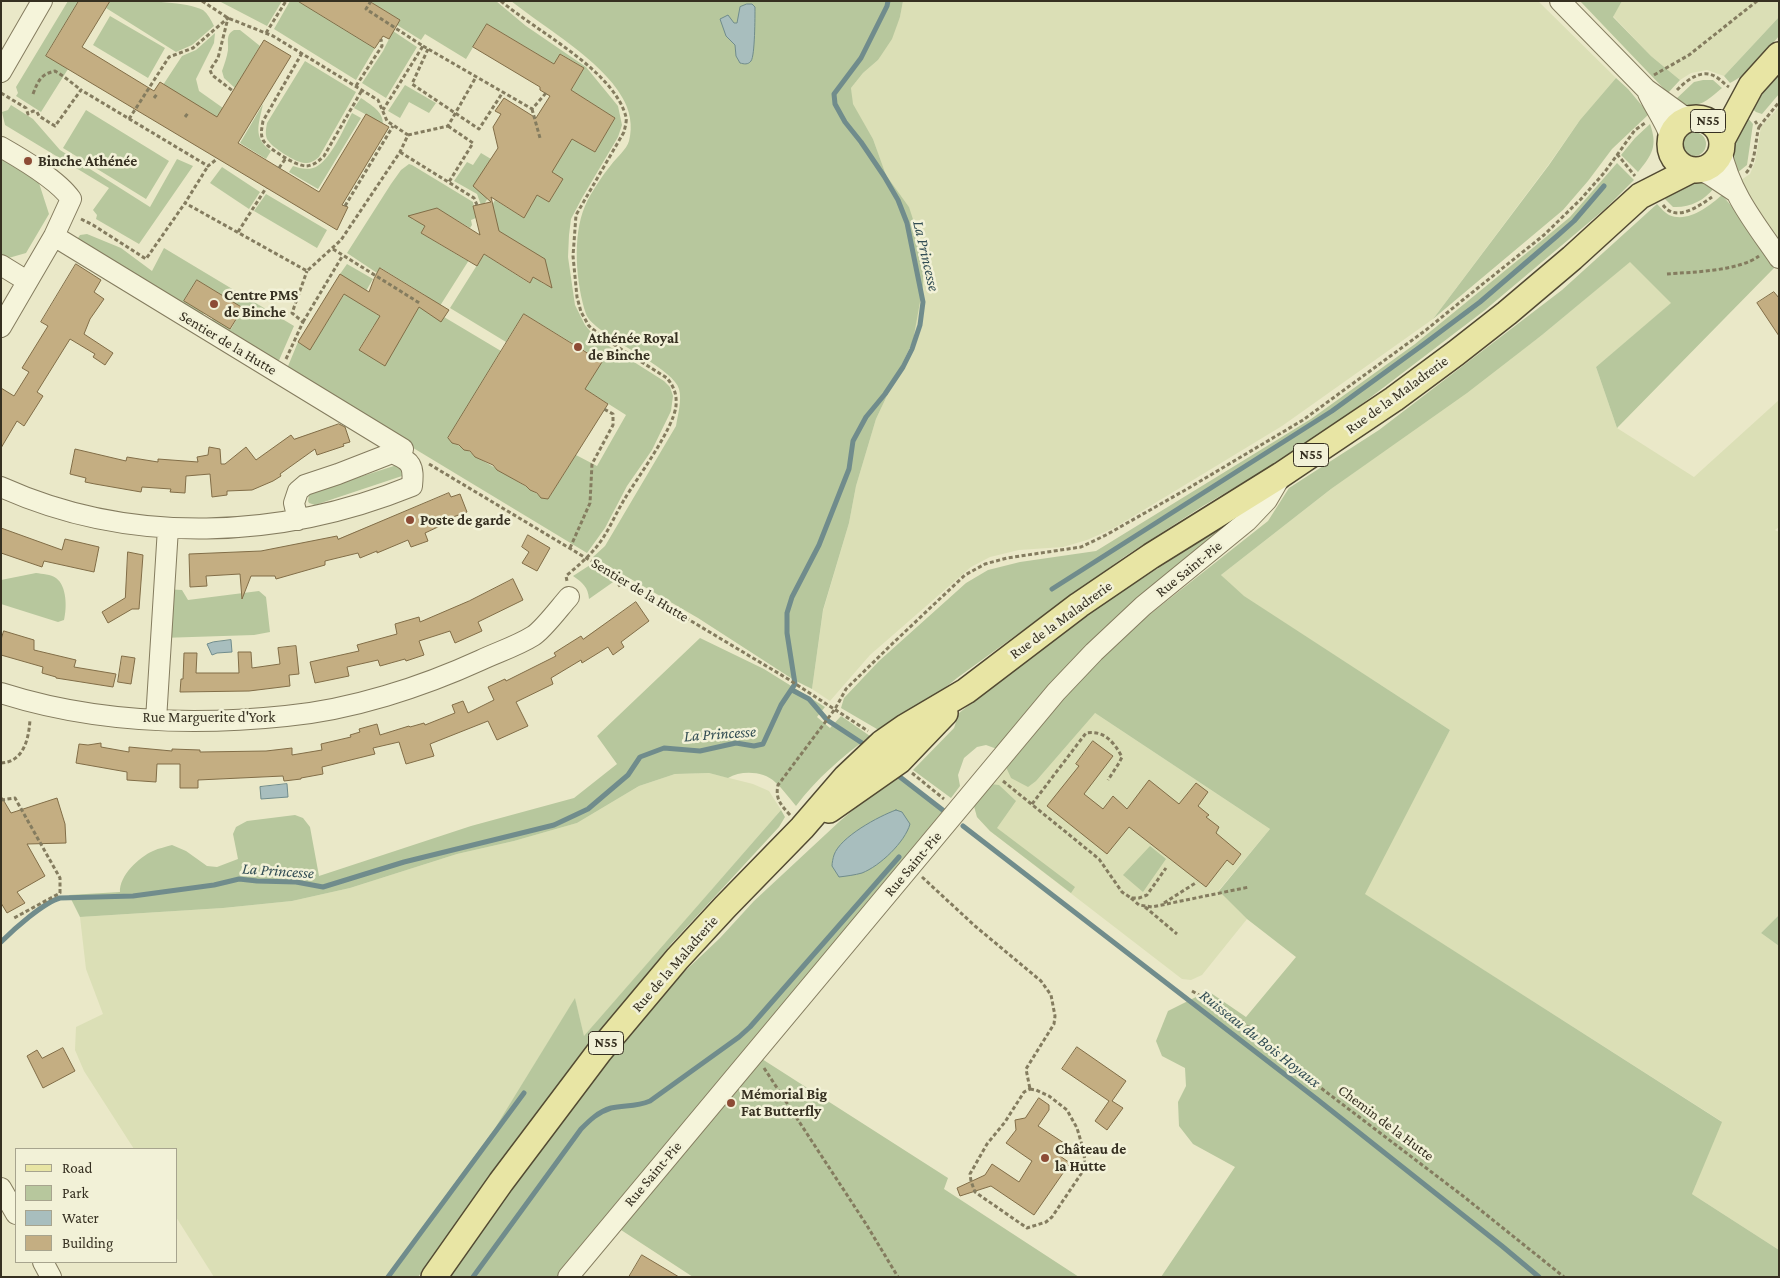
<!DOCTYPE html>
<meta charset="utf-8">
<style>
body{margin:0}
#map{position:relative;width:1780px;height:1278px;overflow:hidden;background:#eae8c8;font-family:"Crimson Pro",serif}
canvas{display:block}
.frame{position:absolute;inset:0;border:2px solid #363021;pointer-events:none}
.legend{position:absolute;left:15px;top:1148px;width:162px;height:115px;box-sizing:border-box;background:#f2f1d7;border:1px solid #a7a48e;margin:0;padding:6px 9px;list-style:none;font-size:15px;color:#363021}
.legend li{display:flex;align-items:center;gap:10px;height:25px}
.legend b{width:25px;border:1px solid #a7a48e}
</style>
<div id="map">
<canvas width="1780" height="1278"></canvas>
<div class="frame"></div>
<ul class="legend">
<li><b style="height:6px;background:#e8e5a4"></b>Road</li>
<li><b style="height:14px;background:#b7c79d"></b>Park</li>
<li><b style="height:14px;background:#a8bebe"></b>Water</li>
<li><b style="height:14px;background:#c4ae82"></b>Building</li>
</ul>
</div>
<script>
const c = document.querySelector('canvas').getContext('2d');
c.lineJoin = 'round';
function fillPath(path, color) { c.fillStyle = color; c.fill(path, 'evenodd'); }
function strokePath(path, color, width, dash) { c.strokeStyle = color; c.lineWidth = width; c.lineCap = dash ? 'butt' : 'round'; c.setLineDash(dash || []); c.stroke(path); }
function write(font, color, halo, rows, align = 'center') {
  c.font = font + ' "Crimson Pro",serif'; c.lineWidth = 5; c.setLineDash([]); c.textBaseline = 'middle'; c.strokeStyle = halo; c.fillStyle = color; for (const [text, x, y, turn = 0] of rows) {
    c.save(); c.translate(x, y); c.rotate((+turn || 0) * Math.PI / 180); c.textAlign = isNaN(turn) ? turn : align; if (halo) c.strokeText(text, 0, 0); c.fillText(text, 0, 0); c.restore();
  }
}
const farmland = new Path2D(`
 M903,1H1538L1616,78L1580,120L1549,164L1433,319L1282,426L1114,528L1087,540L1063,547L1019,550L990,557L971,567L870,655L830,701L812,689L823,611L849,523L856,486L876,419L913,342L909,207L886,175L873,139L852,104L851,88L863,73L878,60L900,17Z
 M1622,1H1779V17L1724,76L1707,70L1691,73L1680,80L1651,56L1613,16Z
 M1779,107V241L1738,182L1750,174L1755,162L1761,127Z
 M1630,261L1672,303L1596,367L1617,428L1694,477L1779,400V527L1775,530L1779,532V915L1761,933L1779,946V1250L1692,1194L1721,1121L1364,894L1450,730L1243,596L1221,575L1331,489L1542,335Z
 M1095,713L1270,829L1219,890L1247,919L1202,975L1191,980L1182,979L990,831L977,817L974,806L1006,767Z
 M709,773L753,784L769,791L781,810L584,1037L575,999L495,1128L386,1277H214L176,1217V1149H134L84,1071L75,1050L76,1027L103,1014L86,969L80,917L223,908L292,901L350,888L457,854L514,841L577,823L639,786L675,774Z`);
const green = new Path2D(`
 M68,1H79L46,55L68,69L41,112L16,96L18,93L16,87Z
 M110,1C135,1 182,0 203,10C208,14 211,20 214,26L192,45L176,52L106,8Z
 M219,1H282L267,26Z
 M290,1H298L375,48L356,80L274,29Z
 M373,1H496L526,26L586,67L618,106L622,125L618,137L582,198L571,219L569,235L568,257L575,305L585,325L596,338L664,381L670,387L673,396L671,411L652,450L627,486L605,528L587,553L286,371L298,342L310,349L352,282L340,274L347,264L373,279L359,303L392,324L387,333L374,325L359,349L384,365L419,307L444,317L501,351L448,438C454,445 463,447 470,452C477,456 469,453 476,457C493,466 509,476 525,486C533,490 539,497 548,499L576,455L597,466L626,415L585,389L602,361L524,314L506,342L450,308L484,254L529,283L537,272L540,275L541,282L546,285L549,280L499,231L486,216L495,200L524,218L537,195L549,202L562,179L552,172L560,131L595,152L615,118L571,90L584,68L561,54L554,64L487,24L466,59L425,34L421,40L397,25L400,20L372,3Z
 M511,1H903L900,17L892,39L878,60L863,73L851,88L853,104L873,139L886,175L909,207L923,250V285L913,341L876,419L856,486L849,523L823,610L812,689L794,680L698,618L593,557L605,546L676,426C678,414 682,400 679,389C674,370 618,345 601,330C596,326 588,320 586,314C576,284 572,236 585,206C590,194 602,176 611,165C616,158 627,149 629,141C633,126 630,110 622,97C601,60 545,28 511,1Z
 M1580,1H1622L1613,17L1651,56L1680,80L1668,93Z
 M110,16L165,48L148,78L93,45Z
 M1779,17V36C1766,51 1748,75 1730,83L1724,76Z
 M234,30H240L260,46L235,88L224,78L222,71C224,65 227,57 228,50C229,42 225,35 234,30Z
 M393,31L417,47L386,98L362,83L383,51Z
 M215,33L214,43L196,79L199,91L223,108L211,127L163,85L182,56L196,50Z
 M305,61L356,92L319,157C314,161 311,163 305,163C296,163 271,147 267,139C265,134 266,129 267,123Z
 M1779,70V94L1762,114L1756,112L1749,106Z
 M1616,78L1628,89L1649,114L1612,149L1588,181L1563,210L1433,319L1549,165L1580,120Z
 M1703,80H1713L1722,88C1707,101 1694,113 1675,100L1694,82Z
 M405,85L436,103L429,113L409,102L400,118L388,111Z
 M361,98C371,105 383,111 383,124L354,108Z
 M263,104C259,124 252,137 271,151L266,159L240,143Z
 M11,105L33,119L60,150L150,207L177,159L193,166L139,244L96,219L97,215L93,210L109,188L5,125L2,112L8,110Z
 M86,110L169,161L146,199L63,148Z
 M352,113L361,118L318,189L289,172L293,166C299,168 306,170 313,168C329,164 344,128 352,113Z
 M1747,117L1753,124L1747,165L1737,173C1727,147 1735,139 1747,117Z
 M1650,124C1658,146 1652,155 1638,172L1621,155L1635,138Z
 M1682 144a12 12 0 1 1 24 0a12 12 0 1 1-24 0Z
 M481,153L491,159L489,196L482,208L477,194L454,181L467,162L473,165Z
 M1,156L38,180L49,214L26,253L5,259L1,256Z
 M1617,163L1634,180L1606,208L1485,310L1354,410L1268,468L1203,506L1124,557L957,678L919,709L882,732L841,708L844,698L879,661L966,583L988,570L1020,562L1096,551L1311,419L1415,344L1534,247L1570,217Z
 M409,164L412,165L473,202L476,218L471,220L472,225L470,228L436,208L433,213L412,219L417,221L428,220L421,233L466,260L474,248L476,249L438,309L425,295L381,268L377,273L347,253L391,184L401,170Z
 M222,167L260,192L249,209L210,183Z
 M1698,181L1714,188C1704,201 1689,208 1673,207L1664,198L1684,186Z
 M266,194L327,230L317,248L254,211Z
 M1722,195L1740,216L1775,267L1617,428L1596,367L1671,303L1630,262L1542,335L1467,393L1331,489L1221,575L1244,596L1450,730L1365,894L1722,1122L1692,1194L1779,1250V1277H1161L1235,1167L1193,1144L1179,1126L1178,1102L1186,1086L1185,1068L1162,1056L1156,1041L1168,1011L1208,991L1246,1017L1296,957L1247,919L1219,891L1270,829L1095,713L1036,781L1028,787L1011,778L1006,767L1065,696L1130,630L1268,521L1289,488L1379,430L1562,290L1657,204C1660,207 1665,213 1669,215C1688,223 1708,207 1722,195Z
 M87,234L121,248L152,271L164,248L294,326L277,365L209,325L213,318L231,329L243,308L197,280L184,301L204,313L198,319L74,244L80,235Z
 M400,464L404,473L402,476L315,505L309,503L308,501L309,494L313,492Z
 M1249,510L997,749L986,745L977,747L964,758L958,775L960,786L951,798L913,770L954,728L959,713L1043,647L1118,594Z
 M590,565L616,580L589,599C588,587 583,583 573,576Z
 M36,573C42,574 51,574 56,578C67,586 67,608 64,620L58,622L1,604V580Z
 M164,589L182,590L188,600L259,591L266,597L270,632L254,635L161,638Z
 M700,638L764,669L825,707L817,717L830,728L841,716L870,736C842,757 817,778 796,806C789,798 783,789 775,782C764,771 741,770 728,778L709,773L675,774L639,786L577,823L514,841L457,854L350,888L292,901L223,908L80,917L69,895L120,892C119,876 139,857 153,851C159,848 166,847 172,845L186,851L207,866L217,867L238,859L233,834L236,827L247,821L295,815L303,818L310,827L319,876L471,826L574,798L617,764L597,736Z
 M897,773L946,815L558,1277H447L580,1097L632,1030L683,973L720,938L754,901L840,821Z
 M990,784L999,785L1016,801L997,828L1075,887L1071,893L990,831L977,817L974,806L978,797Z
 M781,810L785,817L779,827L671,944L520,1134L418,1277H386L495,1128L575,998L584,1036Z
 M1150,846L1166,859L1143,892L1123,875Z
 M1779,915V946L1761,933Z
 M762,1059L948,1178L944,1189L1079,1277H693L618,1228Z`);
const water = new Path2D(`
 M747,4H752L755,7C755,16 755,56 751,61C748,65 744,64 740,63L736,56L735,45L726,36L720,19L728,15L734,23H737L740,7Z
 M231,640L232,652L217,653L212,655L207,644L213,642Z
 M287,784L288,797L261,799L260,787Z
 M896,810L902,812L910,824C905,842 880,866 862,873C855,875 847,876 839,877L832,866C832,863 833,858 834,855C840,837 879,816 896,810Z`);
const stream = new Path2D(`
 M1052,589L1332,411L1424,344L1480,302L1557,236L1574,221L1604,186
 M792,690L809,699L827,720L862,743
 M900,777L944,811
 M963,826L1318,1100L1502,1246L1539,1277
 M1,942C14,929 43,903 60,898L133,896L214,885L239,879L257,881L296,882L323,887L404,862L554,825L588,809L628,775L640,757L664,748L700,751L736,743L754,746L763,744L781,705L795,684L787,633V613L792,597L819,545L849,469L853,441L866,417L885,394L903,367L912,349L920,325L923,302L907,223L898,200L884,176L861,142L845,122L835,104L834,94L861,58L887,6L888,1
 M388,1277L524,1093
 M473,1277L581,1129C590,1120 598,1112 611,1108C625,1105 636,1107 650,1101L739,1037L750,1027L899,857`);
const building = new Path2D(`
 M79,1H110L82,47L154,91L160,82L217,117L264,40L291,56L238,143L319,192L366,114L389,127L342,205L348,207L337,230L46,56Z
 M298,1H369L400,20L389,39L383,36L375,48Z
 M487,24L554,64L560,54L584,68L571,90L615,118L595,152L572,139L552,172L563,179L549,202L537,195L524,218L491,197L499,231L545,259L552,288L533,277L530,283L484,254L477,266L421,233L425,226L408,216L437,208L480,235L473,206L491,202L473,186L498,148L493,127L501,114L495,111L504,98L536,118L550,96L540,90V87L473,47Z
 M76,264L101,280L94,292L104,299L90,319L84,334L113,353L105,365L93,357L95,354L70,339L37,392L43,396L24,426L17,421L1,448V388L14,396L29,372L22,368L48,326L41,322Z
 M380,268L449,310L441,322L419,307L385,366L359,350L380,316L344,294L310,350L298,342L340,274L369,292L374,279Z
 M197,280L243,308L230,329L184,301Z
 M1774,292L1779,298V336L1757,303Z
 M524,314L602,362L585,389L608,404L548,499L541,498L537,493L530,490L526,486L497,470L493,465L475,457L470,451L464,450L459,445L452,443L448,438Z
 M339,424L345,427L350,442L343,444L344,446L317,455L315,449L280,474L281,476L273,481L252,490L227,491V495L212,497L210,474L186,476L185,493L170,492L171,489L142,487L141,492L95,484L85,482L86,478L70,474L75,449L126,461L127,457L158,462V459L198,462L197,457L208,455L209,447L220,449L221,464H225L246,447L256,460L291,435L294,439Z
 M449,493L451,497L460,494L467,512L439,522L440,526L425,533L428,541L411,547L408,540L377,553V551L360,558L358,553L325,561V565L276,579L275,576H251L242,599L240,574L206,576L207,586L190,587L189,554L261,551L337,536L338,539Z
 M1,528L62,550L65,539L99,547L94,572L44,561L42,567L1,553Z
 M528,535L550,548L537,571L522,563L529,552L522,547Z
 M128,552L143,555L139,609H132L108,623L102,612L125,598Z
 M513,579L523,600L478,622L482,631L455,643L450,631L419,641L424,655L406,661L405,659L380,666L378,660L347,667L349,676L315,683L310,662L359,651L357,645L397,634L395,624L419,617L420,622L469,601Z
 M636,602L649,621L621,642L624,647L613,655L608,647L582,663L581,660L551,678L553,684L516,702L528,726L497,740L488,721L430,744L434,756L406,764L399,742L373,748L375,754L322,767L323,774L301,778V779L284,781L283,776L198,780V788H180V764H157L156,782L127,780V772L76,763L79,744L88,745L101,743V747L129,752V747L172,751V749L200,750V752L266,751L292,748V755L322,750L321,744L351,737L350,735L360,732L359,729L377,724L380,735L409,726L410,727L424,723L425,725L455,713L452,705L463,701L468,713L494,700L488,687L505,679L506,681L556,656L554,653L581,636L583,639Z
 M4,631L34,640V650L76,660L74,667L116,674L113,687L56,678V677L42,673L43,667L1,655V640Z
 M296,646L299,674L289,675L290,686L249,691L180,692L181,679H183L184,653H197L196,673H239L238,652H251L252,668L280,664L278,648Z
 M122,656L135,658L131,684L118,682Z
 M1093,741L1113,756L1084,794L1103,809L1113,796L1127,809L1149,780L1179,804L1196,783L1208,792L1198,806L1209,815L1206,817L1219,827L1216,833L1241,854L1233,865L1227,860L1206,887L1129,827L1107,854L1047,806L1079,766L1076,764Z
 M1,796L11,813L57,798L65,824L66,843L27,844L45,876L17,892L25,903L7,913L1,903Z
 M1077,1047L1126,1081L1112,1101L1123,1108L1107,1130L1095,1121L1109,1101L1062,1069Z
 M63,1048L75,1071L43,1088L27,1056L37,1050L42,1058Z
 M1039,1098L1049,1105V1110L1038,1126L1064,1143L1057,1154L1070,1163L1034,1215L991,1186L960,1196L957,1188L985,1175L992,1164L1019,1182L1032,1161L1006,1143L1016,1130L1015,1120L1025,1118Z
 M642,1255L679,1277H629Z`);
const path = new Path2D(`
 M202,1L228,18L273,36L378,100L387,121L408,135L400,152L341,240L307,271L185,203L208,166
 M371,1L366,9L423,46L383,110
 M501,1C537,32 614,70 626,117C627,121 625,127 624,132L576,215L573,256L577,297L581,312L589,326L605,339L667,378C674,387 677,394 676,406C673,430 637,478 624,500C616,513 610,528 601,541C591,555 579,565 566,576L567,581
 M266,33L286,1
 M423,46L532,109L546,93
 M428,49L412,84L479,129L503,92
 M302,53L263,121C262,128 260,133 263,140C267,148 297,167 307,166C314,165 319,161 324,156L362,90
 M1654,75L1689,55L1757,1
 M356,86L382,46L381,39
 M1677,90C1687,80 1702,68 1716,77C1720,79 1724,84 1729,87
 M1,93L26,108L28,114L33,111L37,112L39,116L55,126L81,90L208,166L217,159
 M33,94C38,81 41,74 55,71L63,76L81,90
 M154,98L157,94
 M532,109L540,138
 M185,117L188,113
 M129,119L169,57L193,48L228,18L218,58L210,70L212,75L233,91
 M448,126L473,143L449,182
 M1759,127L1779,102
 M408,135L448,126L476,77
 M400,152L474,198L477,205
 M1617,154L1635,176
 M279,168L286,158
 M1746,173C1756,163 1755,140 1759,127L1755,121
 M1663,205C1676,223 1699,206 1712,197
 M345,206L393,126
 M81,219L93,225L146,259L185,203
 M238,232L266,188
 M333,249L421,304
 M1667,274C1693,272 1739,271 1759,256
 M303,322L343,255
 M286,359L303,322L292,313L307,271
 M429,464L788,679L868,731
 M570,548L590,503L592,464L613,425V414L604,409
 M618,586L625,582
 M1,763C24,762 29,738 30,719
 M912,773L944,799
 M1003,781L1099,859L1122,892L1131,898H1139L1147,895L1166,868
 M1,800L15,798L60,878V893L14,918
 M1032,804L1086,733C1104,730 1114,742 1122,757L1119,763L1108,780
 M790,815C781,805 775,799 778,785L835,709L846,689L891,645L965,575L985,564L1007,558L1081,547L1106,535L1187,489L1303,420L1426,330L1464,299L1544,235L1581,199L1604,173L1635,130L1645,123
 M922,877L975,926L1041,981L1051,995L1055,1016L1054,1024L1026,1069L1030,1089
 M1131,898L1139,905L1152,907L1249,887
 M1164,903L1197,882
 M1145,907L1177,934
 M1192,991L1243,1022L1271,1050L1463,1196L1564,1277
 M764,1068L866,1224L898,1277
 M1030,1089L1036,1090L1049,1096L1067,1110L1077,1128L1084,1152L1085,1168L1052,1217L1046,1222L1027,1228L975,1192L971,1181L970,1174L987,1144L1005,1122L1024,1092Z`);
const minor = new Path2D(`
 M1560,1L1646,89L1682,115L1691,118
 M1,72L42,1
 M1648,93C1655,108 1665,121 1670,136
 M1,147C22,159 58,180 71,199L54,236L1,327
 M1721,150C1730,193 1755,223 1779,258
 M1699,170L1710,175L1734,191
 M54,236L403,449
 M1,265L27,281
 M1,487C132,546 281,539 412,486C414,466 412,461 392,453L338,474L305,485L298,491L294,503L298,520
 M1,693C92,722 191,726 286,716C351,710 422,687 481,660C498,652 517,646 533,636C543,630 560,607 569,597
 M156,720L168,528
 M1,1188L16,1214
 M43,1262L51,1277
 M568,1277L1056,692L1094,652L1143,606L1247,521L1267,500L1281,476`);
const major = new Path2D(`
 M1670 144a26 26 0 1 1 52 0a26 26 0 1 1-52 0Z
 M1722,140L1751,86L1779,55
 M829,810L899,761L945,713
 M434,1277L501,1182L599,1052L677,959L725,907L802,828L846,777L882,743L905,727L966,691L1079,605L1151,556L1281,475L1394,399L1456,353L1507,313L1572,258L1640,196L1691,170`);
const markers = [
 [28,161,5,"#8d4b35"],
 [214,304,5,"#8d4b35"],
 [578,347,5,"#8d4b35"],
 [410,520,5,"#8d4b35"],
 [731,1103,5,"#8d4b35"],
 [1045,1158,5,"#8d4b35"]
];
const shields = [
 [1708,121,35],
 [1311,455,35],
 [606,1043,35]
];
const shieldNames = [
 ["N55",1708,121],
 ["N55",1311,455],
 ["N55",606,1043]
];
const poiNames = [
 ["Binche Athénée",38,161],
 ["Centre PMS",224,295],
 ["de Binche",224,312],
 ["Athénée Royal",588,338],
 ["de Binche",588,355],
 ["Poste de garde",420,520],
 ["Mémorial Big",741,1094],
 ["Fat Butterfly",741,1111],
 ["Château de",1055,1149],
 ["la Hutte",1055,1166]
];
const streetNames = [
 ["Sentier de la Hutte",228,343,31],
 ["Rue de la Maladrerie",1397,395,-36],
 ["Rue Saint-Pie",1189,569,-39],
 ["Sentier de la Hutte",640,590,31],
 ["Rue de la Maladrerie",1061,620,-36],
 ["Rue Marguerite d'York",209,717],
 ["Rue Saint-Pie",913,864,-50],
 ["Rue de la Maladrerie",675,964,-49],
 ["Chemin de la Hutte",1386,1123,37],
 ["Rue Saint-Pie",653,1174,-50]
];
const waterNames = [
 ["La Princesse",926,256,77],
 ["La Princesse",720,734,-4],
 ["La Princesse",278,871,4],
 ["Ruisseau du Bois Hoyaux",1260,1039,38]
];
fillPath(farmland, '#dbdfb6');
fillPath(green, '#b7c79d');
fillPath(water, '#a8bebe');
strokePath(water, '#708c8c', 1);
strokePath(stream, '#708c8c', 5);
fillPath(building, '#c4ae82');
strokePath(building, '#816d47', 1);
strokePath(minor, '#847c5f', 22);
strokePath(major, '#524a32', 28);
strokePath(path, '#847c5f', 3, [4, 2.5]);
strokePath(minor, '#f5f4da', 20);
strokePath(major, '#e8e5a4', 25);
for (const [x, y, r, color] of markers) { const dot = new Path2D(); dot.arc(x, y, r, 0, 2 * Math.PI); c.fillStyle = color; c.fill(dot); strokePath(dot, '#f2f1d7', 2); }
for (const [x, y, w] of shields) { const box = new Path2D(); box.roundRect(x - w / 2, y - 11.5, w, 23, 4); c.fillStyle = '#f2f1d7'; c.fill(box); strokePath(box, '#363021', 1); }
write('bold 14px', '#363021', null, shieldNames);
write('bold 15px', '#363021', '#f2f1d7', poiNames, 'left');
write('15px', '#363021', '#f2f1d7', streetNames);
write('italic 16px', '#324d54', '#f2f1d7', waterNames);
</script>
